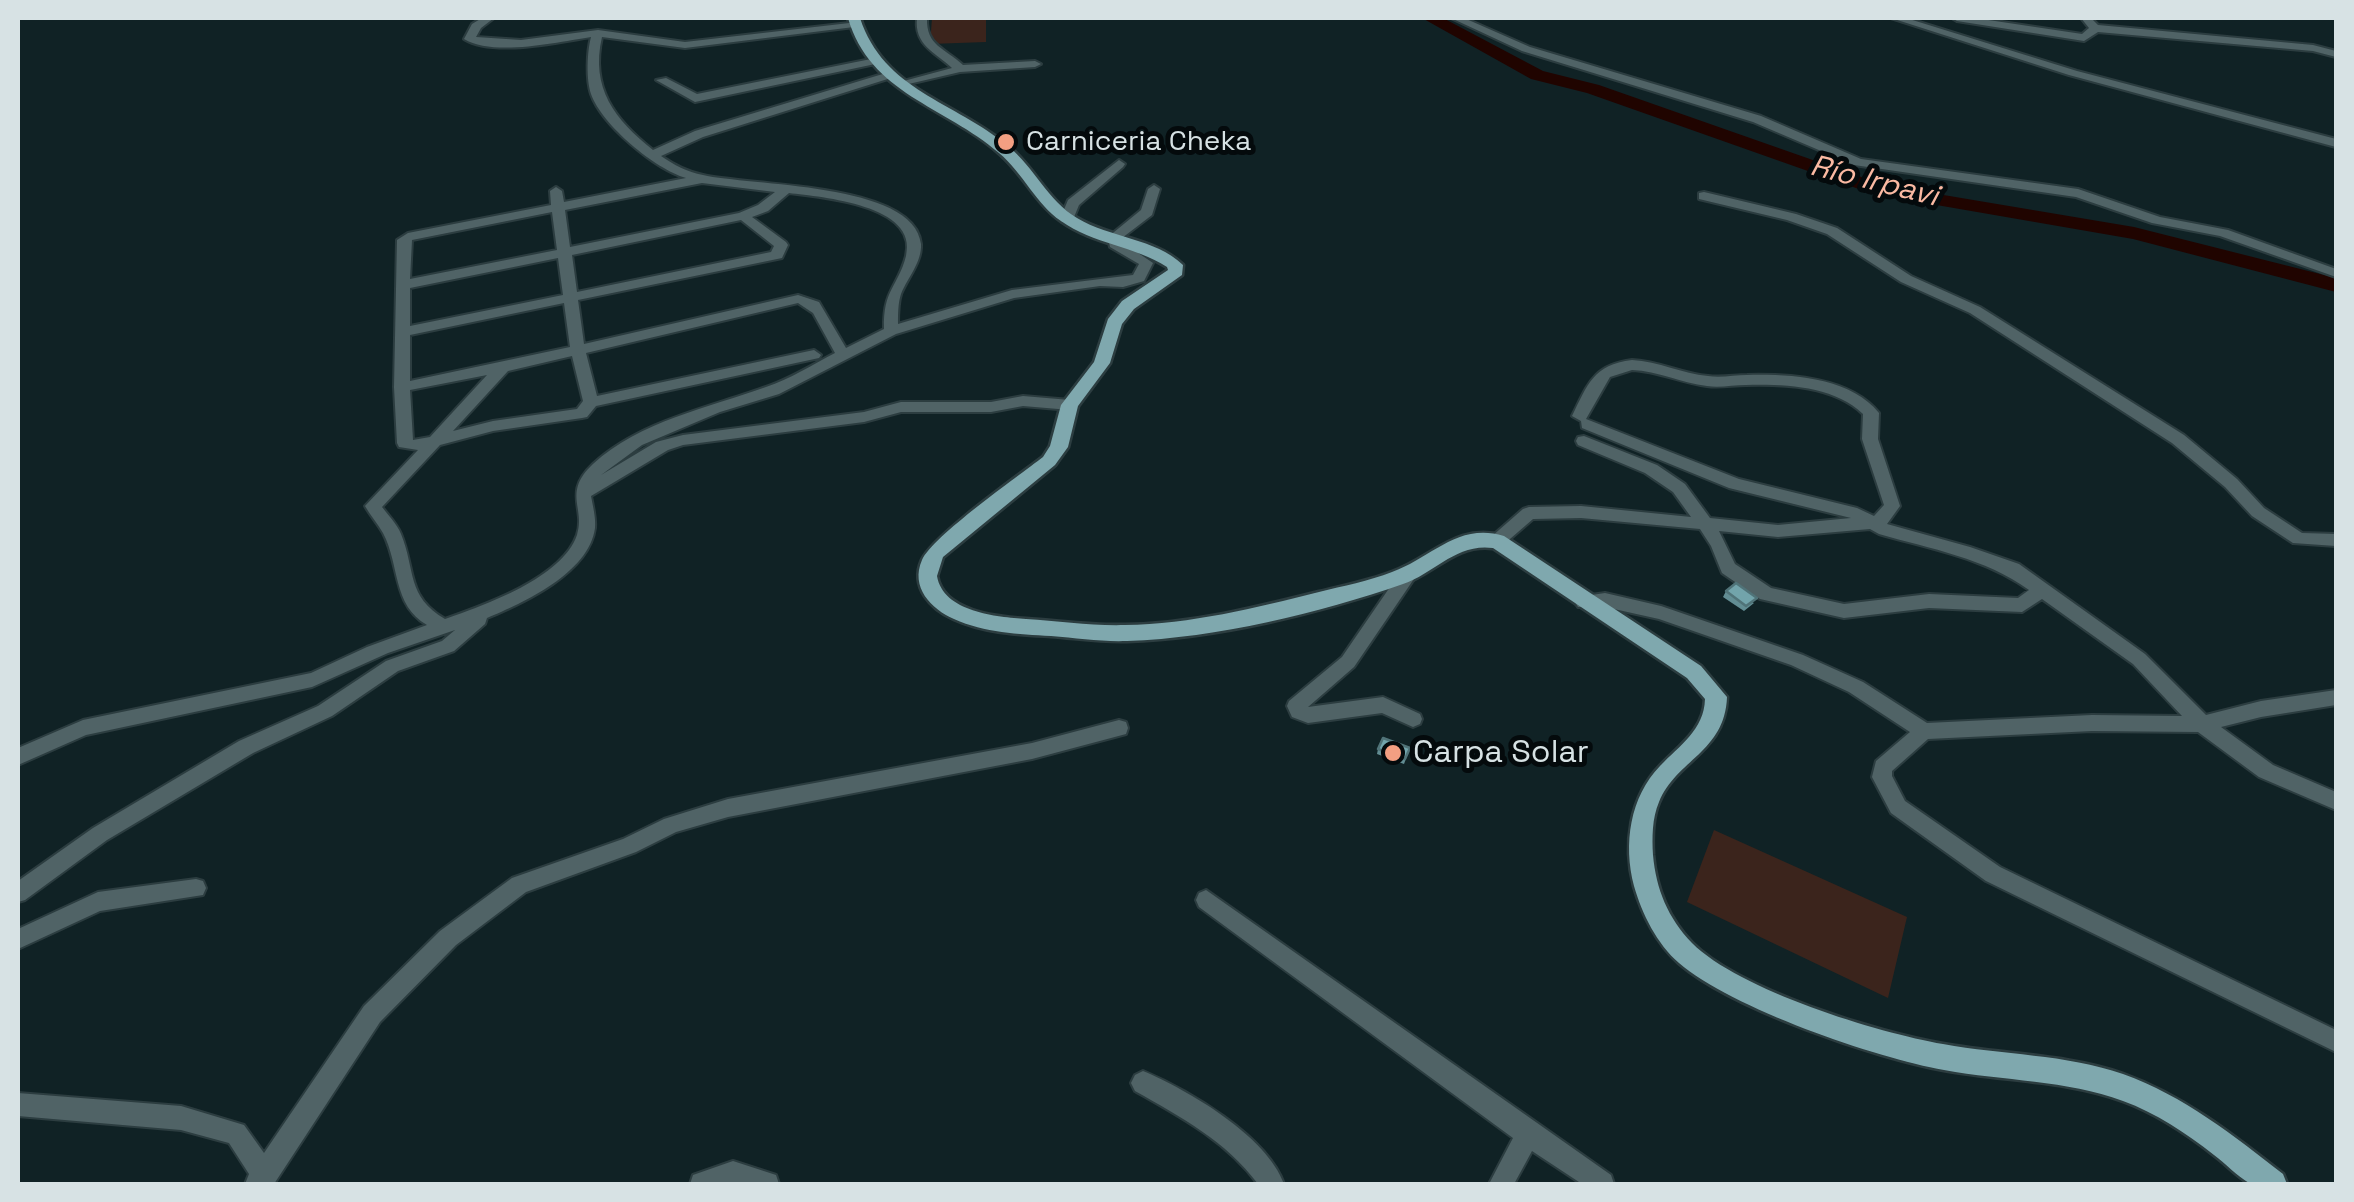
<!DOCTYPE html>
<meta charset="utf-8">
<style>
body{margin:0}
#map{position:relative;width:2354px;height:1202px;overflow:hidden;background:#102225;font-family:"Space Grotesk",sans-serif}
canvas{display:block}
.frame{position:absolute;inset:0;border:20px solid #d7e2e4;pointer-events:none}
</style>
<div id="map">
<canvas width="2354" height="1202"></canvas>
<div class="frame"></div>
</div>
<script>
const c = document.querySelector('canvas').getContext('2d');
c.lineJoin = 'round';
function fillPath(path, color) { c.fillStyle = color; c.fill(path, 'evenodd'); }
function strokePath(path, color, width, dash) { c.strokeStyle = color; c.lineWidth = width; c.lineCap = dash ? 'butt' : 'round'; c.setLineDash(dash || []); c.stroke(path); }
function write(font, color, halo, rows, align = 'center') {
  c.font = font + ' "Space Grotesk",sans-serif'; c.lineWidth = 10; c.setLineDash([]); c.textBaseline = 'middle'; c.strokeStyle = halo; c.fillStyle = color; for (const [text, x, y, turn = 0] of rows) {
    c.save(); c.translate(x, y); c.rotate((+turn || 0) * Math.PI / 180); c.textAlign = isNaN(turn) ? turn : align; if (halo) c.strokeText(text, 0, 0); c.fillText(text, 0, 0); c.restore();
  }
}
const green = new Path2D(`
 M932,18H986V42L930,44Z
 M1714,830L1907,917L1888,998L1687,902Z`);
const river = new Path2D(`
 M1422,18H1443L1543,71L1599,85L1884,185L2134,227L2336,278V292L2133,239L1873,194L1587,93L1531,79Z`);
const minor = new Path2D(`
 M482,18H494L481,28L476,37L521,40L598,30L685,42L858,22V26L854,27L685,48L602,37C590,88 615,120 653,150L695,131L886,73H894V77L703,137L661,156C674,165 687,172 703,175C748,186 915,182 921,244C922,262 908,277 901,294C898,303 898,314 898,324L1012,290L1133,275L1139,264L1110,247L1108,237L1141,210L1148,189L1154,185L1160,189L1152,215L1122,238V242L1153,263L1144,281L1123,287L1100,286L1014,298L896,334L779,394L720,412L642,445L601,475L656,442L683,435L864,412L901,402H991L1023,396L1070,400L1078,405L1070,410L1023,406L991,412H901L864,422L683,445L668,450L591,496C593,507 596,518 595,528C589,573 523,603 487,618L485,624L454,651L398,671L332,716L253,753L107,840L25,900L18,902V881L93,828L239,741L318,706L386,661L442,641L455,630L388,653L312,687L86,735L18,765V748L83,720L311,673L367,647L427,625C392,605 400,565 383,533C378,524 370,515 365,506L418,450L399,447L397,443L394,387L397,240L408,233L551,205L550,191L556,187L562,191L564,202L686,178C655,169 602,125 591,94C586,79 587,52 591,37C557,42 494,57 464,39L472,24ZM702,183L775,192L758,205L739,213L570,247L565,210ZM789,193C822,197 919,205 906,256C898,287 883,289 884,329L846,348L819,302L798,295L584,344L578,300L782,258L788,245L786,242L752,217L768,211ZM552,212L557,250L410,279L412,240ZM741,220L774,246L771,252L577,292L572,255ZM558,258L563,295L410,326V288ZM564,303L570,347L410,381V335ZM798,303L813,313L835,353C812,365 790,379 766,387C708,408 640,421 593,464C562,493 586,508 577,535C562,578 485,605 445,619C406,596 416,571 401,534C397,524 388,515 382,507L440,445L493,431L582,418L587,417L596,406L819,358L821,355L814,350L597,396L586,353ZM572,356L583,401L577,409L493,421L453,431L508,371ZM487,375L430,437L413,440L410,390Z
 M917,18H927C926,46 945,48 963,65L1035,61L1041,64L1035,67L960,72L900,86V82L952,68C935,52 914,45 917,18Z
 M1451,18H1464L1530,47L1761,116L1861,159L2078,189L2160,217L2228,230L2336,269V277L2220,236L2152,223L2076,197L1854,165L1753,122L1522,51Z
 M1891,18H1906L2077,71L2336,139V147L2069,75Z
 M1952,18H1975L2082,34L2089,28L2081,18H2091L2098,25L2313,45L2336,51V57L2313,51L2098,32L2084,41L1957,21Z
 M876,58L880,59V63L695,102L656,80L666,78L697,94Z
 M1119,160L1125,164L1123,167L1079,205L1072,222H1062L1060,219L1068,200Z
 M1704,192L1796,214L1837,228L1911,276L1980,307L2184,435L2237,479L2264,508L2302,533L2336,534V546L2293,543L2252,516L2225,487L2172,443L1970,313L1901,282L1827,234L1787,220L1699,199V193Z
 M1632,360C1659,361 1682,374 1708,376C1721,378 1735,375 1747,375C1790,374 1850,377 1879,413L1878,439L1900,506L1887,524L1970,547L2019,564L2145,654L2206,715L2261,701L2336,690V705L2261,717L2221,727L2273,765L2336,792V810L2259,777L2198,732L2092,731L1928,739L1892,771V776L1905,801L2000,867L2336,1030V1052L1986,881L1891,813L1872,777L1876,761L1910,732L1849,692L1791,665L1659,619L1605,607H1578L1575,602L1578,597L1605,593L1661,606L1803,655L1863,682L1927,723L2092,715L2182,716L2133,664L2042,599L2022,612L1929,608L1844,618L1760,599L1722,573L1711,546L1700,529L1581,518L1533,519L1503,545H1491L1489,541L1491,537L1523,509L1529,507L1581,506L1691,517L1673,492L1645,473L1578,445L1576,441L1578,437L1584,436L1657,465L1685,484L1710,518L1778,525L1851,518L1729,488L1582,428L1581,421L1572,416C1588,384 1593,365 1632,360ZM1632,370C1658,371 1682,383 1707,386C1720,388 1733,385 1746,385C1785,384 1834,386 1863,414L1862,439L1884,505L1874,516L1857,508L1739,479L1586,419L1610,377ZM1870,529L1879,534C1931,549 1985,558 2029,590L2018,598L1929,594L1844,604L1771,588L1735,564L1719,531L1778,537Z
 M1409,567L1418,573L1354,667L1308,707L1383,697L1420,714L1422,719L1420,724L1413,727L1382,713L1308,723L1292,717L1287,706L1289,701L1342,657L1403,568Z
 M1119,720L1126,722L1128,728L1126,734L1032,759L728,817L676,832L636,852L526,892L456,945L380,1022L274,1184H245L249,1174L229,1143L181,1130L18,1116V1093L181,1106L244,1125L264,1153L364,1006L440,931L512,878L623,839L664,819L728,799L1032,743Z
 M196,879L203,881L206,888L203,895L100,911L18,949V929L98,892Z
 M1206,890L1611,1175L1614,1184H1582L1532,1151L1514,1184H1489L1513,1138L1199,907L1196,900L1199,893Z
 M1143,1071C1188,1090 1267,1136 1284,1184H1258C1226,1141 1181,1117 1135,1091L1131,1083L1135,1075Z
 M733,1161L776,1175L779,1184H690L693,1175Z`);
const major = new Path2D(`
 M848,18H860C884,91 954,101 1008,146C1034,167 1048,201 1077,218C1110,238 1155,238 1183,265L1182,275L1134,309L1122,324L1110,363L1078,406L1068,447L1055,465L943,557L937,576C943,612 997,617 1026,619C1059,621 1092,626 1125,625C1191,624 1255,608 1319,592C1343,586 1369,581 1392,572C1432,558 1457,522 1504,536L1701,666L1727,697C1725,752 1676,760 1659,802C1652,818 1652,838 1653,855C1656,889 1668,918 1692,943C1739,990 1878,1033 1943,1044C2003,1055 2065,1054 2123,1074C2184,1096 2233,1135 2283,1174L2287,1184C2276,1184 2259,1187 2249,1183C2237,1176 2225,1163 2214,1155C2186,1133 2156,1113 2123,1101C2066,1080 2004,1081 1944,1070C1876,1058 1731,1008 1679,963C1657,944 1642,914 1634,886C1623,844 1630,797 1660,766C1680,745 1704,730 1705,699L1687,678L1493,548C1456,543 1435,573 1403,584C1319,613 1217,638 1127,641C1102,642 1077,638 1051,636C1018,634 985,633 954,619C931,609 910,587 922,560C933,536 1017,477 1043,457L1050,446L1061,405L1094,362L1108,319L1122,301L1168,270L1167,267C1135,246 1093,244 1061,221C1036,204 1023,173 999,153C945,106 870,94 848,18Z`);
const wall = new Path2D(`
 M1726,591L1754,603L1744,611L1723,597Z
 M1410,748L1404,764L1377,754L1378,749Z`);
const building = new Path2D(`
 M1736,583L1757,598L1746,606L1726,591Z
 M1383,738L1410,748L1405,759L1378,749Z`);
const markers = [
 [1006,142,10,"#f39f82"],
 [1393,753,10,"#f39f82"]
];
const farPoinames = [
 ["Carniceria Cheka",1026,142]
];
const farWaternames = [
 ["Río Irpavi",1874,182,14]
];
const poiNames = [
 ["Carpa Solar",1413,753]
];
fillPath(green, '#3b241c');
fillPath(river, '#200400');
strokePath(minor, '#2c3d40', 4);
strokePath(major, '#2c3d40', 5);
fillPath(minor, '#506366');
fillPath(major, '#7fa8ae');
fillPath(wall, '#628d93');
fillPath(building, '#72a4ab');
strokePath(building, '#507378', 2.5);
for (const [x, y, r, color] of markers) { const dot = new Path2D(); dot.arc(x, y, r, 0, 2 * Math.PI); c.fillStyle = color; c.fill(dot); strokePath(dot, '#040a0c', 4); }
write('28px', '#d7e2e4', '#040a0c', farPoinames, 'left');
write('italic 30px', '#fbb9a2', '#040a0c', farWaternames);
write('32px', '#d7e2e4', '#040a0c', poiNames, 'left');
</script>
